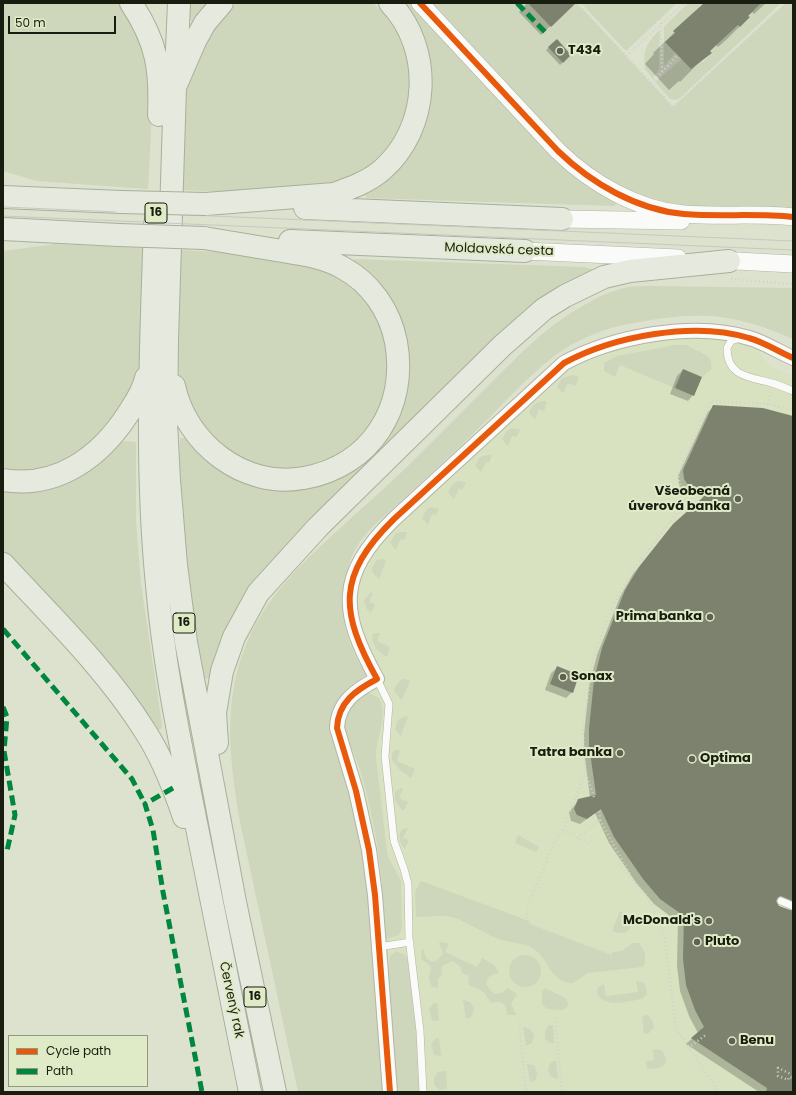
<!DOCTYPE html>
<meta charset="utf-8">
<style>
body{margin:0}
#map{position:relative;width:796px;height:1095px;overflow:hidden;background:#dce2ce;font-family:Poppins,sans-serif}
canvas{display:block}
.frame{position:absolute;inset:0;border:4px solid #191d0f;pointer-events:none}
.legend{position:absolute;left:8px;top:1035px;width:140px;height:52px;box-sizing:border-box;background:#dfeac6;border:1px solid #90987d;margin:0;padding:5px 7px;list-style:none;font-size:12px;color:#191d0f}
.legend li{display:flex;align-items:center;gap:8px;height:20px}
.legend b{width:20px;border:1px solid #90987d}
.scale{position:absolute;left:8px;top:16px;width:108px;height:18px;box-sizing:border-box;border:2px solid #191d0f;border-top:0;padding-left:5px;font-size:12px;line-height:14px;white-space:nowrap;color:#191d0f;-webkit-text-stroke:3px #dfeac6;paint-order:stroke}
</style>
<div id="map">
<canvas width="796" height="1095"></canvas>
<div class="frame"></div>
<ul class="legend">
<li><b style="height:5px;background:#e8590c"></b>Cycle path</li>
<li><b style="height:5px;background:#00873e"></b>Path</li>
</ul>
<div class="scale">50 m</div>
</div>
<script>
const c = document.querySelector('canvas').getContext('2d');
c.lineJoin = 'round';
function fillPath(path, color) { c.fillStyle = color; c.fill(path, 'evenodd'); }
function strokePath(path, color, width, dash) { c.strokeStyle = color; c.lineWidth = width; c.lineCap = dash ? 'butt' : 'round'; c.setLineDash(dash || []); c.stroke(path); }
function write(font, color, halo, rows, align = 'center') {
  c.font = font + ' Poppins,sans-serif'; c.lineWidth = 4; c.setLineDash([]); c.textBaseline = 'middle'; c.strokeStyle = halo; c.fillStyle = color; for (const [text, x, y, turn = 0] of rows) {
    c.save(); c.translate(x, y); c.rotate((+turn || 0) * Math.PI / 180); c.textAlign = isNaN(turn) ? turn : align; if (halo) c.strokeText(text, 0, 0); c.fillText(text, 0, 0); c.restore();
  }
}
const built = new Path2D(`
 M654,335L750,338L768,365L793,376V1092H390L338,736L348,698L377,679L352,621L361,558L564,363Z`);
const green = new Path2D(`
 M3,3H119L141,35L153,92L148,189L37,181L3,171Z
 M188,3H208L191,22Z
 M237,3H373C399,26 410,56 410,89C410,129 377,172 339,183C329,186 317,185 306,186C289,188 272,192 255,192C230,192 206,191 182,190L186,84L205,40L227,12Z
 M401,3H411L547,152L568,171L616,201L615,206L367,198L365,195L366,193L420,134Z
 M429,3H577L673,107L786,3H793V211L678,207L650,198L620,186L587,167L570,152Z
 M581,3H677L626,51Z
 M688,3H707L704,6L702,4L666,42L676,52L664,66V27Z
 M758,3H781L680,98L676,100L670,99L655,82L682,59L703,62L712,53L710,51L738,25L740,27L750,18L748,15L758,6Z
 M660,30L659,69L653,79L645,69C643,50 646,43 660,30Z
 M56,244L145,248L140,368L137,383L93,445L49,470L3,472V251Z
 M180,250L252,254L312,264L359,287L383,320L392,379L371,429L343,454L311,469L266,470L213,443L182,392L179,375L177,346Z
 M354,259L583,267L592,269L591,272L242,600L221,640L209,679L204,678L191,599L178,485L180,438H189L212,460L333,477L406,380L352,263Z
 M650,286L793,288V339C740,316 709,311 651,320C635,323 617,325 602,331C585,337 567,346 553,357C523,380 498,410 471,436C449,457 426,478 403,499C385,516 360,534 351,559C334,605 343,635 366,675C345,690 332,698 331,726L360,829L370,895L383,1092H298L240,822C230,762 222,703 246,645C265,598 300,565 337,531C364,506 392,482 418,456C443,431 468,406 494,380C516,358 538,335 565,317C583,305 607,291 628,287C635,286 643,286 650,286Z
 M675,345H687C697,354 714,351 711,370L702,377L683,369L675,388L620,365L615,377L604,371V363L617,356Z
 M573,375L579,377L575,386L568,383L563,393L557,387L562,378Z
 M544,401L547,402L544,411L539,409L535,419L529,413C532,405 536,402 544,401Z
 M512,428L520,429L517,437L512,436L508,446L502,439L507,431Z
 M125,441L136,442V522L141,584L162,725V728L159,730L156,729L63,616L3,552V488Z
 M492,454L489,463L486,462L481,472L475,466L480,457Z
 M458,481L466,482L462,490L459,488L454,499L448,492L453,484Z
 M431,507L439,509L436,515L432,514L428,525L422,518L427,509Z
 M400,532H407L404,540L400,539L396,550L390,543L395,534Z
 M382,559L386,561L379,579L373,573L372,568L377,560Z
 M370,593H373L369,602L375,604L371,613L366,608L364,600Z
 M376,633H380L377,641L390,647L387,657C379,652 370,644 373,634Z
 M405,679L410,681L402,700L396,694L394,689L400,680Z
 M369,693L379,698C389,716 375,739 376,759L387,851L388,857L401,881L402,929L399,935L386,939C383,898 381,857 372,817C368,799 364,779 357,761C352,748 344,735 344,720C345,709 358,695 369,693Z
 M408,716L401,736L396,731C394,722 400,717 408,716Z
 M395,750L400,751L397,761L415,769L411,778L399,769L392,760V753Z
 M401,788H403L399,798L408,802L404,810H402L395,801V792Z
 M405,828H408L403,838L409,840L405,849C400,844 399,839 400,832Z
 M518,835L539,847L536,852L515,843Z
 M421,881L529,921V924L611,955L613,952L622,951L632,943H639L645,953V964L642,967L588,973L573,983C550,983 550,960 534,949C524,943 513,943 502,940C486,935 473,925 458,919C445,914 429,917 416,917L415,892Z
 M620,911L629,918L631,925C628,935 621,934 612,931Z
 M439,942L449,943L445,952L477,967L482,958L494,965L499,973C491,974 485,977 487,986L494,994L502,993L508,988L517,994L511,1004L516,1015H507C507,1003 502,1000 491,1003L484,992L469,985L468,975L463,974L460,966L452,961L442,966L441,977L438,978V988L432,987L429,979L431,967C425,959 417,962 423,948L426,958L431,962L436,961L443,954Z
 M396,951L405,955L408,960L414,994L420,1092H397L388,969L390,956Z
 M509 971a16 16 0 1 1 32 0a16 16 0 1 1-32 0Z
 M636,981L643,982L646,987L647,994L642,999C628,1001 605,1009 597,993L598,987L604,984L606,996L638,992Z
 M545,988L567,999L568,1006L563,1010L547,1009L542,1004V991Z
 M463,1000L470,1002L474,1008L472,1016L466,1019Z
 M434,1003H437L439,1021L432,1020L429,1009Z
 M648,1015L652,1020L654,1027L649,1033L644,1034L642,1016Z
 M549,1025H553L554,1043H550L545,1039V1031Z
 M523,1027L530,1029L534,1035L532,1043L526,1046Z
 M436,1038H439L441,1056L434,1055L431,1044Z
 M659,1049C663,1051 664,1053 665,1057C669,1069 656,1068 647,1069L646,1061L654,1060L653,1050Z
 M556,1060L558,1079L551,1077L548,1070L550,1063Z
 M527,1064L534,1065L537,1072L536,1080L530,1082Z
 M446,1071L447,1089L439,1090L434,1085V1078L438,1072Z`);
const shadow = new Path2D(`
 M527,3H564L569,8L541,35L519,12Z
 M705,3H766L754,14L752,12L748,16L749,17L727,39L718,47L716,45L680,82L679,81L669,90L645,64L654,54L653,53Z
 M557,40L570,55L560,65L546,50Z
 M683,370L693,395L688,401L670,394L677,376Z
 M714,406L793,417V1092H759L686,1044L698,1033L689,1016L680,991L677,965L678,922L654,904L637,884L609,843L595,813L580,824L571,821L569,812L579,800L590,797L584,752V735L589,686L597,655L620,597L633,574L668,531L704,498L682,491L679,485L678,476L708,412ZM775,902L790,907L791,911L778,906Z
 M557,668L572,692L566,698L545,690L551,673Z`);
const building = new Path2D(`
 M528,3H576L551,27Z
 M704,3H761L748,16L750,17L740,27L738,25L710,51L712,53L691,69L665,42L675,33L673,31Z
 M557,39L571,55L563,63L548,47Z
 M683,369L702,377L694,396L675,388Z
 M713,405L763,408L793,416V901L781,896L778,897L776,901L779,906L793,911V1092H766L767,1088L691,1038L704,1027L695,1010L686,985L683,959L684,916L660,899L643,879L614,837L601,809L587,819L577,815L574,809L578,799L596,795L589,745V729L594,680L602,648L625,590L639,567L673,524L709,492L688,485L684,479L683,470Z
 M557,666L579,675L573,693L550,684Z`);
const path = new Path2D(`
 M577,3L679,113C713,129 756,124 793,125
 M626,56L684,3
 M662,72L678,55
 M651,83L662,72L661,24L658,3
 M673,107L786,3
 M731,279L793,284
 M767,409L768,404L793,410
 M682,493L698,494
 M594,797L586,773L583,732L593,661L607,618L633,570L681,508L683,498L678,474L711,401L768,404L771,392
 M600,820L631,876
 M563,830L586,771
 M578,838L600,820L599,809
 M588,843L563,830L553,844L526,912L529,924L611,955
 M619,864L646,895L656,913L665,940L676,1028L719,1092
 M555,1018L562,1092
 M519,1021L526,1092
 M688,1048L707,1034
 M793,1075L778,1068V1076L788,1080L789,1077L793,1078`);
const service = new Path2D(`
 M740,338L731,341L727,348C727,377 750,377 772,383C779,385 786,388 793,391
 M377,679L389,704L385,756L394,841L404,869L408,884L409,938L420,1031L423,1092
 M781,901L793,906
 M379,947L410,942`);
const minor = new Path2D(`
 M390,1092L375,895L369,850L356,791L337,728C338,702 356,690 377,679C340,612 336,576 394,519L564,363C614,336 694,321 749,338C764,342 779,352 793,358`);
const tertiary = new Path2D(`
 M420,3L558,151C591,183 637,210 684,214C720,217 757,213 793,217
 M562,219L681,221
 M525,251L678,258
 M717,260L793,264`);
const trunk = new Path2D(`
 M131,3C157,42 161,69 159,115
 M222,3L205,23L195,41L175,87L167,341L166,422L169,480L176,565L186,642L235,902L275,1092
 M176,72L179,3
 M3,197L121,202
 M206,204L334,194C351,188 368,182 382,170C430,128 434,49 390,3
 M305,208L562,219
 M155,224C151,344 145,464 157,585C163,657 177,727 191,798C210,896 230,994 250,1092
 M3,229L119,235
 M290,241L525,251
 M174,386C186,443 243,489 304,478C371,466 408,407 396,342C390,311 371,283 343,268C323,256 299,254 276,250C252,246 228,242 204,238
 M3,480C57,489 100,457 128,414C135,403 143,392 146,378
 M3,564C52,617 107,670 145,731C162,757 174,788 184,817
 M217,743L215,713L222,671L234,637L258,593L318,527L503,345L544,309L565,296L604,277L630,271L729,261`);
const tram = new Path2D(`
 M3,207L793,241
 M3,216L793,250`);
const trunkBridge = new Path2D(`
 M121,202L206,204
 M119,235L204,238`);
const quiet = new Path2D(`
 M517,3L545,32
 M3,629L132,779L145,804
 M3,707L7,717L4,751L15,815L7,851L3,850
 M173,788L145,804L153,830L163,892L202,1092`);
const cycleway = new Path2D(`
 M420,3L558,151C591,183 637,210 684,214C720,217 757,213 793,217
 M390,1092L375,895L369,850L356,791L337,728C338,702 356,690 377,679C340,612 336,576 394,519L564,363C614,336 694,321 749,338C764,342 779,352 793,358`);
const markers = [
 [560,51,4,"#5d6252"],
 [738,499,4,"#5d6252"],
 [710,617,4,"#5d6252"],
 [563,677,4,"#5d6252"],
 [620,753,4,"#5d6252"],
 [692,759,4,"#5d6252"],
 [709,921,4,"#5d6252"],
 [697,942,4,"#5d6252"],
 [732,1041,4,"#5d6252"]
];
const shields = [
 [156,213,22],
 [184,623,22],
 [255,997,22]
];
const shieldNames = [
 ["16",156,213],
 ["16",184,623],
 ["16",255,997]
];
const poiNames = [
 ["T434",568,51],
 ["Všeobecná",730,492,"right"],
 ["úverová banka",730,507,"right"],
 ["Prima banka",702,617,"right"],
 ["Sonax",571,677],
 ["Tatra banka",612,753,"right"],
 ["Optima",700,759],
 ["McDonald's",701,921,"right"],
 ["Pluto",705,942],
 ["Benu",740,1041]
];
const streetNames = [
 ["Moldavská cesta",499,250,2],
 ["Červený rak",231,1000,78]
];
fillPath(built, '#d8e2c1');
fillPath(green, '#ced6bb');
fillPath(shadow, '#0003');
fillPath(building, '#7d826f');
strokePath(service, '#b1b5a6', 8);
strokePath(minor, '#b1b5a6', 16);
strokePath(tertiary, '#b1b5a6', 18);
strokePath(trunk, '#a9af9a', 24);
strokePath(path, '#d1d3cd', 2.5, [1, 3]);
strokePath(service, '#fafbf8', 7);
strokePath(minor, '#fafbf8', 14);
strokePath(tertiary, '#fafbf8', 17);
strokePath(trunk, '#e6eade', 22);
strokePath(tram, '#c7c8c3', 1);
strokePath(trunkBridge, '#a9af9a', 24, []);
strokePath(trunkBridge, '#e6eade', 22);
strokePath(quiet, '#00873e', 5, [10, 5]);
strokePath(cycleway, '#e8590c', 6);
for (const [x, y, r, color] of markers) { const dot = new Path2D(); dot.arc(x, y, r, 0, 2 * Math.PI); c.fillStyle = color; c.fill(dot); strokePath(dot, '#dfeac6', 1.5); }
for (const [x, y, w] of shields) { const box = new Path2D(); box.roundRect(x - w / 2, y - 10, w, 20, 3); c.fillStyle = '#dfeac6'; c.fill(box); strokePath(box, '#191d0f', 1); }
write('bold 12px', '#191d0f', null, shieldNames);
write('bold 13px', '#191d0f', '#dfeac6', poiNames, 'left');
write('13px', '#191d0f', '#dfeac6', streetNames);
</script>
